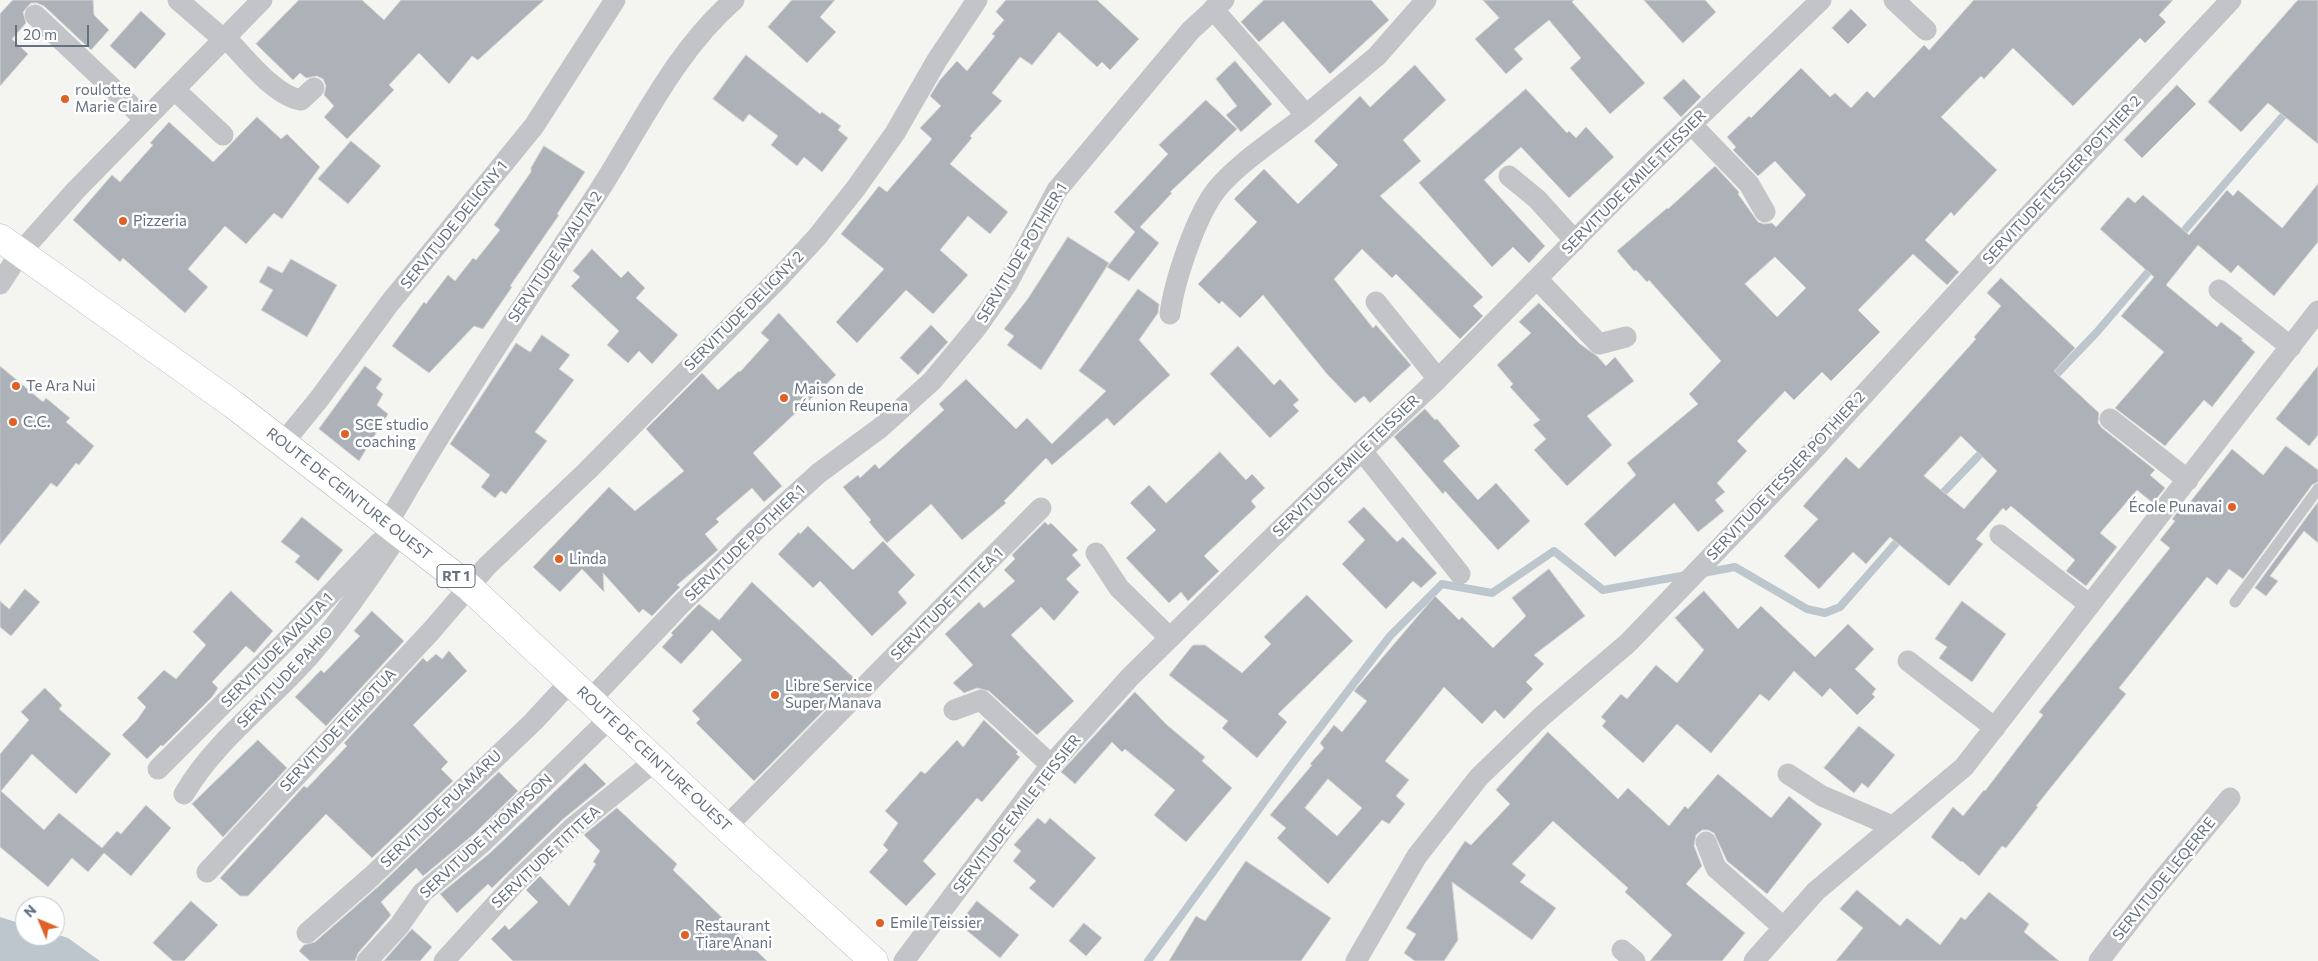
<!DOCTYPE html>
<meta charset="utf-8">
<style>
body{margin:0}
#map{position:relative;width:2318px;height:961px;overflow:hidden;background:#f4f4f0;font-family:Commissioner,sans-serif}
canvas{display:block}
.north{position:absolute;left:15px;top:896px;width:50px;height:50px;box-sizing:border-box;background:#fff;border:1px solid #c1c6cd;border-radius:50%;rotate:315deg;font-size:14px;font-weight:700;line-height:20px;text-align:center;color:#647181}
.north::after{content:'';display:block;margin:auto;width:18px;height:22px;background:#df6125;clip-path:polygon(50% 0,100% 100%,50% 72%,0 100%)}
.scale{position:absolute;left:15px;top:25px;width:74px;height:22px;box-sizing:border-box;border:2px solid #647181;border-top:0;padding-left:6px;font-size:15px;line-height:18px;white-space:nowrap;color:#647181;-webkit-text-stroke:4px #fff;paint-order:stroke}
</style>
<div id="map">
<canvas width="2318" height="961"></canvas>
<div class="north">N</div>
<div class="scale">20 m</div>
</div>
<script>
const c = document.querySelector('canvas').getContext('2d');
c.lineJoin = 'round';
function fillPath(path, color) { c.fillStyle = color; c.fill(path, 'evenodd'); }
function strokePath(path, color, width, dash) { c.strokeStyle = color; c.lineWidth = width; c.lineCap = dash ? 'butt' : 'round'; c.setLineDash(dash || []); c.stroke(path); }
function write(font, color, halo, rows, align = 'center') {
  c.font = font + ' Commissioner,sans-serif'; c.lineWidth = 5; c.setLineDash([]); c.textBaseline = 'middle'; c.strokeStyle = halo; c.fillStyle = color; for (const [text, x, y, turn = 0] of rows) {
    c.save(); c.translate(x, y); c.rotate((+turn || 0) * Math.PI / 180); c.textAlign = isNaN(turn) ? turn : align; if (halo) c.strokeText(text, 0, 0); c.fillText(text, 0, 0); c.restore();
  }
}
const water = new Path2D(`
 M0,917L25,925V936H55V934L68,938L100,961H0Z`);
const stream = new Path2D(`
 M2177,239L2289,109
 M2051,380L2097,332L2155,264
 M1937,499L1986,448
 M1703,573L1735,567L1807,609L1825,613L1840,607L1903,535
 M1148,961L1292,764L1390,636L1442,584L1492,593L1554,551L1603,590L1687,575`);
const building = new Path2D(`
 M13,0H93L94,15L109,30L91,50L44,6L37,3H31L23,12L26,23L12,39L28,54L0,86V14Z
 M299,0H362L384,20L401,0H544L478,60L472,56L449,84L419,53L389,85L394,90L347,139L324,117L334,106L324,95L326,86L323,79L317,76L306,78L300,73L293,80L256,44Z
 M792,0H835L820,17L836,32L807,63L768,27Z
 M1006,0H1097L1139,39L1110,70L1102,62L1097,67L1059,32L1032,65L1020,57L992,93L1002,101L970,136L972,138L950,164L1008,212L990,234L968,216L940,250L968,275L933,314L906,290L857,343L836,322L884,269L841,234L879,186L887,192L932,139L920,128L941,106L930,96L940,80L957,61L967,71L995,36L992,34L1004,20L996,12Z
 M1264,0H1371L1389,20L1330,74L1283,21L1259,42L1241,22Z
 M1483,0H1574L1572,2L1645,83L1610,114L1570,68L1581,58L1549,20L1514,49L1523,59L1506,74L1475,39L1499,18Z
 M1644,0H1705L1716,12L1683,43Z
 M1974,0H2173L2159,15L2166,22L2145,43L2140,38L2073,106L2013,48L1984,79L1981,76L1941,117L1997,170L1954,216L1951,212L1925,240L1959,272L1947,285L1913,254L1858,310L1880,332L1831,381L1822,372L1794,400L1785,391L1737,441L1747,451L1717,483L1725,492L1715,500L1724,511L1698,532L1674,503L1615,557L1584,524L1636,475L1627,463L1698,404L1689,394L1721,361L1649,280L1647,282L1636,270L1634,271L1617,251L1667,208L1668,209L1715,166L1739,192L1738,194L1758,222L1764,224L1772,223L1776,227L1806,195L1775,161L1758,176L1733,150L1736,147L1727,137L1749,116L1751,118L1801,68L1830,97L1835,93L1851,108L1867,91L1874,98L1924,45L1929,50ZM1775,257L1806,288L1777,317L1745,284Z
 M2298,0H2318V144L2268,103L2241,132L2208,102Z
 M1851,9L1867,25L1848,44L1832,28Z
 M141,11L166,34L135,69L110,46Z
 M746,55L820,114L822,112L841,126L838,130L848,138L822,172L804,157L797,166L771,145L778,136L749,114L743,122L713,99Z
 M1235,61L1272,104L1241,132L1226,115L1237,106L1216,79Z
 M1415,65L1446,100L1403,140L1421,161L1380,196L1483,297L1473,306L1483,316L1460,339L1396,274L1392,278L1362,249L1334,279L1373,328L1376,325L1411,365L1370,403L1364,396L1355,403L1327,374L1263,295L1240,318L1222,301L1219,304L1198,284L1257,222L1234,199L1264,169L1298,204L1338,165L1314,141L1360,96L1370,107Z
 M1684,79L1701,97L1681,117L1663,98Z
 M2177,85L2196,104L2142,158L2124,140Z
 M1526,89L1567,133L1569,131L1576,138L1586,127L1614,157L1569,198L1521,147L1484,180L1545,246L1529,263L1513,247L1492,267L1419,183Z
 M1206,100L1237,129L1170,192L1172,193L1140,227L1159,243L1129,281L1107,267L1135,232L1114,212L1168,154L1159,145Z
 M257,117L281,139L287,134L320,167L282,219L274,213L246,244L225,226L188,269L208,287L185,313L123,258L120,262L73,220L112,175L120,182L153,145L150,143L169,122L213,162Z
 M351,141L381,166L348,204L318,179Z
 M544,146L585,172L557,214L559,215L510,286L512,287L483,329L474,326L429,373L392,346L424,302L426,304L448,275L455,281L473,258L476,260L500,230L494,225L531,172V168Z
 M2318,184V242L2274,296L2238,265L2231,273L2198,245L2166,285L2217,327L2221,322L2243,339L2241,340L2255,352L2212,407L2204,400L2165,446L2115,408L2164,352L2121,316L2154,277L2100,229L2128,197L2135,203L2143,195L2189,235L2227,190L2233,196L2238,190L2282,228Z
 M1068,237L1109,263L1041,370L1007,345L1014,336L1004,329L1027,300Z
 M592,249L621,278L628,271L645,288L636,298L678,335L652,364L639,351L628,363L607,345L619,331L571,286L580,277L573,271Z
 M291,259L337,285L307,337L261,310L273,290L259,282L268,266L282,273Z
 M2001,278L2075,348L2054,371L2099,413L2098,423L2102,428L2155,470L2150,475L2165,488L2153,503L2137,490L2100,533L2117,547L2086,586L2066,571L2075,560L2011,506L2006,511L2003,508L1976,539L1983,544L1949,586L1890,537L1866,564L1853,552L1819,589L1784,556L1818,519L1803,506L1846,457L1859,469L1976,339L1974,337L2001,306L1987,293ZM1961,436L1997,471L1964,509L1924,476Z
 M1138,289L1159,304L1158,313L1139,340L1170,375L1114,426L1107,418L1052,465L1046,458L1004,501L1006,503L962,540L931,504L887,543L869,522L871,520L843,487L858,475L860,478L875,464L879,469L944,410L939,404L966,379L1016,429L1027,418L1052,444L1106,391L1079,371Z
 M1539,303L1580,344L1597,356L1606,366L1615,357L1634,381L1587,416L1612,445L1567,486L1534,450L1546,439L1533,425L1540,420L1510,387L1513,384L1497,365L1531,333L1519,322Z
 M779,313L836,375L753,453L782,486L764,502L752,488L716,519L719,522L705,534L718,550L677,585L680,587L652,616L643,609L639,613L603,573L604,592L582,569L560,592L533,567L609,487L635,511L684,471L646,429L702,373L718,390L739,371L740,372L769,340L761,333Z
 M931,325L948,342L918,375L900,358Z
 M542,335L570,355L559,369L574,380L535,432L547,441L506,494L501,491L495,498L481,487L490,475L450,444L516,343L530,352Z
 M1238,346L1274,385L1280,379L1299,400L1293,405L1299,411L1270,438L1210,374Z
 M0,366L43,402L46,398L70,418L66,422L94,446L79,465L76,463L57,487L51,483L0,545Z
 M365,366L382,379L376,388L383,394L377,405L388,414L359,461L319,429Z
 M2318,366V435L2309,446L2276,419Z
 M1425,409L1435,420L1437,419L1460,446L1443,461L1478,500L1496,483L1530,521L1498,550L1445,491L1443,494L1394,437Z
 M2286,446L2318,470V482L2312,485L2243,579L2229,569L2217,585L2207,577L2119,688L2126,694L2036,806L2038,807L2006,848L2002,846L1979,876L1962,861L1961,862L1931,837L1953,807L1963,816L1984,790L1985,791L2043,715L2039,712L2170,548L2160,540L2175,521L2172,519L2184,504L2187,506L2232,449L2263,475Z
 M1220,452L1246,480L1252,474L1265,488L1251,501L1256,507L1204,556L1219,571L1188,601L1181,592L1169,603L1126,558L1156,530L1130,503L1149,485L1166,503Z
 M2318,502V543L2304,531L2270,576L2278,581L2266,596L2255,588Z
 M1364,507L1397,542L1403,537L1437,573L1421,588L1413,581L1386,609L1342,564L1365,540L1348,522Z
 M302,517L343,550L318,581L295,562L300,556L281,542Z
 M1045,522L1048,525L1051,523L1078,550L1072,555L1081,565L1066,579L1079,592L1054,621L1041,607L1011,635L1074,701L1037,735L989,691L977,688L964,693L953,683L973,665L945,634L979,602L984,608L1015,581L1004,570L1015,559L1012,555Z
 M808,526L853,570L883,541L915,575L898,592L907,603L872,636L820,581L813,588L778,554L799,532L800,534Z
 M1549,569L1585,616L1534,655L1544,664L1526,682L1533,689L1504,719L1495,710L1482,724L1444,687L1385,761L1409,780L1396,796L1405,804L1389,824L1382,820L1328,884L1277,838L1286,828L1270,815L1312,765L1310,764L1324,748L1320,743L1334,725L1342,732L1367,701L1354,691L1435,596L1459,620L1462,617L1493,648L1526,616L1512,598ZM1328,779L1362,808L1337,836L1305,808Z
 M752,582L855,679L754,781L696,723L700,719L692,711L742,660L712,630L681,664L662,647L673,635L671,633L699,604L719,620Z
 M25,589L40,602L11,636L0,627V601L9,609Z
 M231,591L273,631L254,653L246,646L212,682L218,688L212,697L163,746L161,745L147,759L122,735L137,720L146,707L137,698L164,670L176,679L206,645L193,632Z
 M1704,591L1738,629L1761,606L1815,657L1848,624L1874,649L1855,669L1876,689L1872,694L1875,697L1857,715L1830,688L1822,697L1794,671L1769,701L1760,694L1711,753L1677,724L1643,763L1602,726L1606,721L1601,717L1621,694L1627,699L1656,665L1677,683L1704,650L1675,618Z
 M1307,595L1353,641L1278,714L1287,722L1257,758L1222,728L1228,721L1169,675L1193,645H1205L1242,673L1271,644L1264,637Z
 M1962,601L2006,634L1972,682L1939,658L1947,647L1935,639Z
 M372,611L404,641L326,726L295,697L321,670L324,673L360,636L354,631Z
 M449,651L467,671L413,725L448,762L441,769L453,781L372,858L326,814L248,896H240L220,878L304,786L307,788L347,746L344,743L423,658L427,662L436,654L442,659Z
 M45,688L62,705L59,709L111,754L76,794L32,754L1,791L44,830L59,813L102,848L117,831L121,834L146,805L171,828L131,876L104,853L88,872L72,858L48,887L0,847V754L29,720L21,712Z
 M1135,692L1167,725L1205,757L1202,761L1232,788L1186,842L1154,815L1175,790L1125,749L1122,752L1112,742L1075,784L1061,772Z
 M984,720L1018,752L1016,754L1020,757L982,802L977,798L923,861L936,874L906,906L869,872L888,850L883,845L898,823L885,811L921,771L925,774L957,740L963,747Z
 M1859,726L1895,755L1868,788L1862,783L1854,793L1824,768Z
 M1548,732L1618,799L1628,788L1669,826L1685,806L1688,809L1718,774L1771,818L1789,796L1822,824L1767,894L1727,861L1714,833L1708,830H1702L1696,835L1694,846L1702,866L1686,884L1745,933L1722,961H1650L1672,935L1625,892L1628,888L1553,821L1512,864L1526,875L1520,882L1556,908L1532,940L1452,882L1458,940L1444,961H1415L1404,953L1416,934L1406,928L1465,841L1471,845L1510,804L1496,790Z
 M258,740L287,768L223,837L192,804Z
 M585,763L606,784L562,820L492,888L488,884L457,913L440,894L490,853Z
 M499,772L518,791L474,834L423,876L416,868L381,902L391,915L358,953L355,961H310L299,951L304,945L315,942L380,885Z
 M617,808L677,864L673,870L767,961H513L491,939L505,925L509,930L538,902L526,890L540,876L569,906L596,864L593,862L600,851L584,835Z
 M1038,818L1045,824L1050,818L1096,858L1053,908L1029,888L1036,881L1013,861L1021,851L1014,845Z
 M1246,861L1331,918L1301,961H1169L1196,916L1205,921Z
 M1857,890L1900,926L1907,918L1940,945L1961,917L1965,920L1989,892L2029,924L2024,932L2059,961H1836L1863,928L1840,909Z
 M191,901L218,925L184,961H173L153,943Z
 M977,901L1019,935L1000,958L959,924Z
 M1084,923L1102,938L1086,956L1069,941Z
 M412,929L432,947L420,961H384Z`);
const lane = new Path2D(`
 M2235,602L2318,489`);
const street = new Path2D(`
 M178,0L223,39
 M1894,0L1926,30
 M1213,9L1306,115L1377,56L1426,0
 M35,15L145,119
 M225,37C244,56 274,96 301,100L314,88
 M175,90L223,135
 M1691,124L1749,184L1765,212
 M1509,176L1537,199L1575,241
 M1538,280L1599,344L1626,337
 M0,284L20,253L76,190L262,0
 M2219,290L2291,347
 M1376,302L1438,379
 M1170,314C1174,282 1196,215 1217,189C1239,162 1278,138 1306,115
 M2110,419L2188,480
 M283,443L319,399L389,304L534,126L615,0
 M1362,451L1460,574
 M388,523C452,411 524,305 595,197C639,130 673,53 734,0
 M2000,535L2090,605
 M1096,553L1119,588L1169,637
 M1908,661L1995,728
 M591,699L680,605L759,527L819,473L880,428L932,381L977,327L1007,284L1057,190L1191,30L1224,0
 M954,710L981,700L1051,765
 M158,769L287,640L380,542
 M1788,774L1822,796L1892,826
 M184,794C217,738 271,701 312,653C345,615 372,573 400,533
 M726,827L1041,508
 M1706,842L1716,868L1783,927
 M207,872L432,630L487,566L586,472L781,276L817,237L856,188L895,133L937,60L977,0
 M307,933L372,876L533,722L571,681
 M1622,950L1635,961
 M367,961L399,926L422,893L482,843L611,717
 M444,961L517,881L571,829L656,760
 M904,961L1051,765L1130,677L1331,480L1438,379L1648,166L1821,0
 M1356,961L1417,856L1479,777L1541,717L1628,643L1807,457L1997,249L2231,0
 M1754,961L1816,891L1964,767L2318,311
 M2099,961L2152,892L2230,798`);
const primary = new Path2D(`
 M0,238L234,405L469,587L726,827L874,961`);
const markers = [
 [65,99,5,"#df6125"],
 [123,221,5,"#df6125"],
 [16,386,5,"#df6125"],
 [784,398,5,"#df6125"],
 [13,422,5,"#df6125"],
 [345,434,5,"#df6125"],
 [2232,507,5,"#df6125"],
 [559,559,5,"#df6125"],
 [775,695,5,"#df6125"],
 [880,923,5,"#df6125"],
 [685,935,5,"#df6125"]
];
const shields = [
 [456,576,38]
];
const shieldNames = [
 ["RT 1",456,576]
];
const poiNames = [
 ["roulotte",75,90],
 ["Marie Claire",75,107],
 ["Pizzeria",133,221],
 ["Te Ara Nui",26,386],
 ["Maison de",794,389],
 ["réunion Reupena",794,406],
 ["C.C.",23,422],
 ["SCE studio",355,425],
 ["coaching",355,442],
 ["École Punavai",2222,507,"right"],
 ["Linda",569,559],
 ["Libre Service",785,686],
 ["Super Manava",785,703],
 ["Emile Teissier",890,923],
 ["Restaurant",695,926],
 ["Tiare Anani",695,943]
];
const streetNames = [
 ["SERVITUDE TESSIER POTHIER 2",2062,180,-47],
 ["SERVITUDE EMILE TEISSIER",1634,182,-45],
 ["SERVITUDE DELIGNY 1",454,225,-51],
 ["SERVITUDE POTHIER 1",1022,253,-59],
 ["SERVITUDE AVAUTA 2",555,257,-56],
 ["SERVITUDE DELIGNY 2",744,311,-45],
 ["SERVITUDE EMILE TEISSIER",1346,466,-44],
 ["SERVITUDE TESSIER POTHIER 2",1786,476,-47],
 ["ROUTE DE CEINTURE OUEST",349,494,38],
 ["SERVITUDE POTHIER 1",745,543,-44],
 ["SERVITUDE TITITEA 1",947,604,-45],
 ["SERVITUDE AVAUTA 1",277,650,-46],
 ["SERVITUDE PAHIO",285,677,-47],
 ["SERVITUDE TEIHOTUA",338,730,-47],
 ["ROUTE DE CEINTURE OUEST",654,759,43],
 ["SERVITUDE PUAMARU",441,809,-44],
 ["SERVITUDE EMILE TEISSIER",1017,814,-52],
 ["SERVITUDE THOMPSON",486,836,-43],
 ["SERVITUDE TITITEA",546,857,-43],
 ["SERVITUDE LEQERRE",2164,879,-51]
];
fillPath(water, '#bcc6cc');
strokePath(stream, '#bcc6cc', 8);
fillPath(building, '#adb2b8');
strokePath(building, '#d5d5d3', 1);
strokePath(primary, '#b5b8bc', 29);
strokePath(lane, '#c2c4c8', 11);
strokePath(street, '#c2c4c8', 21);
strokePath(primary, '#fff', 28);
for (const [x, y, r, color] of markers) { const dot = new Path2D(); dot.arc(x, y, r, 0, 2 * Math.PI); c.fillStyle = color; c.fill(dot); strokePath(dot, '#fff', 2); }
for (const [x, y, w] of shields) { const box = new Path2D(); box.roundRect(x - w / 2, y - 11.5, w, 23, 4); c.fillStyle = '#fff'; c.fill(box); strokePath(box, '#647181', 1); }
write('bold 14px', '#647181', null, shieldNames);
write('15px', '#647181', '#fff', poiNames, 'left');
write('15px', '#647181', '#fff', streetNames);
</script>
